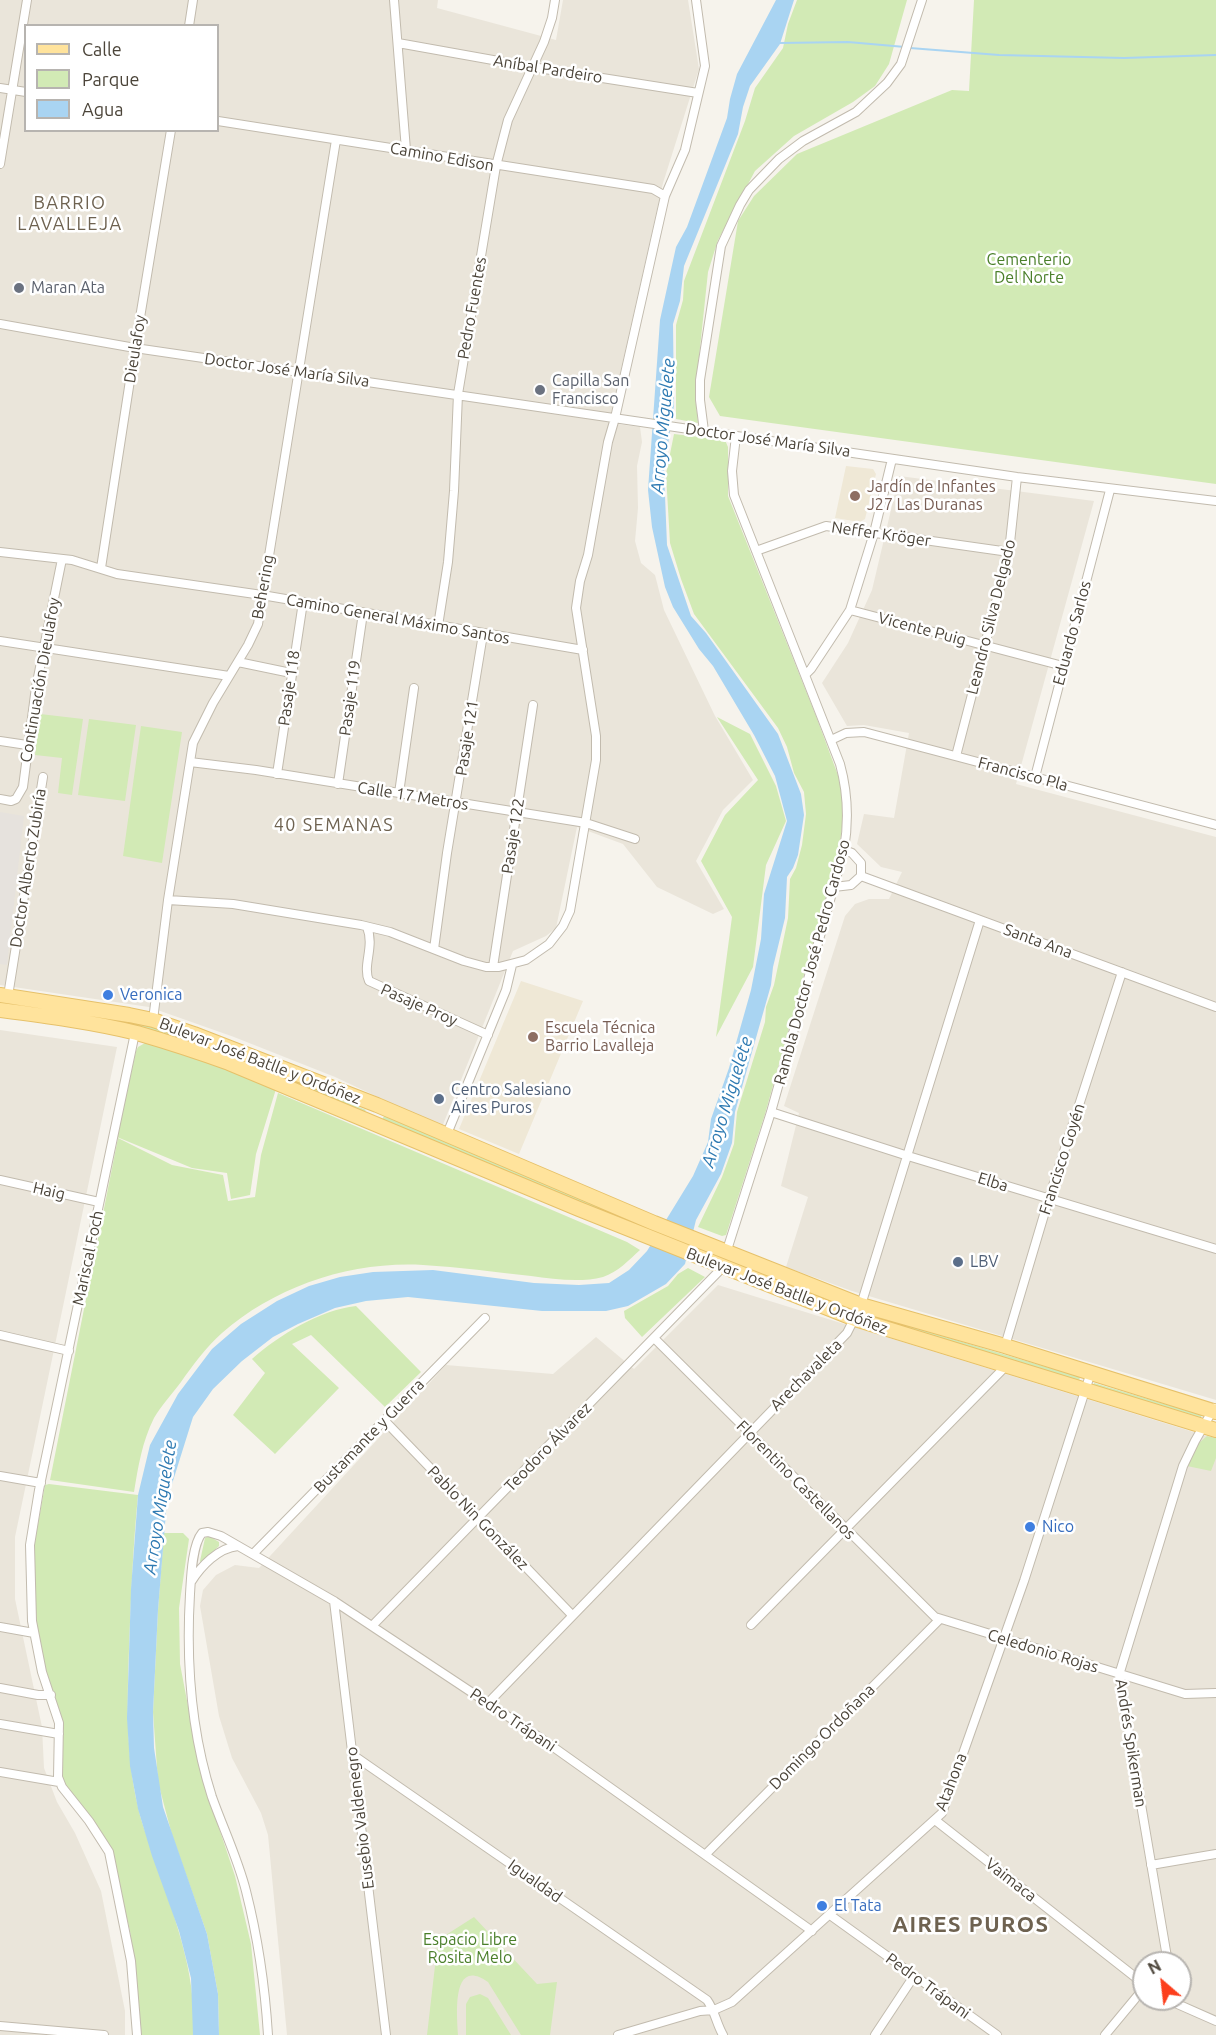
<!DOCTYPE html>
<meta charset="utf-8">
<style>
body{margin:0}
#map{position:relative;width:1216px;height:2035px;overflow:hidden;background:#f6f3ec;font-family:Ubuntu,sans-serif}
canvas{display:block}
.legend{position:absolute;left:24px;top:24px;width:195px;height:108px;box-sizing:border-box;background:#fff;border:2px solid #b7b4b0;margin:0;padding:8px 10px;list-style:none;font-size:18px;color:#4b4439}
.legend li{display:flex;align-items:center;gap:12px;height:30px}
.legend b{width:30px;border:2px solid #b7b4b0}
.north{position:absolute;left:1132px;top:1951px;width:60px;height:60px;box-sizing:border-box;background:#fff;border:2px solid #b7b4b0;border-radius:50%;rotate:332deg;font-size:16px;font-weight:700;line-height:24px;text-align:center;color:#4b4439}
.north::after{content:'';display:block;margin:auto;width:21px;height:27px;background:#fc3f1d;clip-path:polygon(50% 0,100% 100%,50% 72%,0 100%)}
</style>
<div id="map">
<canvas width="1216" height="2035"></canvas>
<ul class="legend">
<li><b style="height:8px;background:#ffe39c"></b>Calle</li>
<li><b style="height:16px;background:#d2eab5"></b>Parque</li>
<li><b style="height:16px;background:#a9d4f2"></b>Agua</li>
</ul>
<div class="north">N</div>
</div>
<script>
const c = document.querySelector('canvas').getContext('2d');
c.lineJoin = 'round';
function fillPath(path, color) { c.fillStyle = color; c.fill(path, 'evenodd'); }
function strokePath(path, color, width, dash) { c.strokeStyle = color; c.lineWidth = width; c.lineCap = dash ? 'butt' : 'round'; c.setLineDash(dash || []); c.stroke(path); }
function write(font, color, halo, rows, align = 'center') {
  c.font = font + ' Ubuntu,sans-serif'; c.lineWidth = 5; c.setLineDash([]); c.textBaseline = 'middle'; c.strokeStyle = halo; c.fillStyle = color; for (const [text, x, y, turn = 0] of rows) {
    c.save(); c.translate(x, y); c.rotate((+turn || 0) * Math.PI / 180); c.textAlign = isNaN(turn) ? turn : align; if (halo) c.strokeText(text, 0, 0); c.fillText(text, 0, 0); c.restore();
  }
}
const residential = new Path2D(`
 M0,0H438L437,8L556,40L563,0H688L699,69L663,183L609,423L640,427L642,442L637,466L638,508L635,541L641,563L655,575L664,610L715,716L753,780L723,810L696,861L724,909L713,914L657,887L623,844L577,827L556,928L546,936L513,951L442,1127L335,1077L234,1037L149,1007L0,985ZM26,26H218V130H26Z
 M899,476L1094,501L1016,784L1216,837V1400L852,1291L786,1267L808,1197L781,1186L799,1113L784,1106L845,916L855,904L869,899H889L902,872L881,867L857,844L864,814L894,818L909,733L864,725L847,726L822,683L848,643L872,590Z
 M0,1030L117,1047L15,1537V1599L42,1727L44,1768L57,1802L75,1833L101,1891L125,2011V2035H0Z
 M718,1285L1216,1439V2035H287L268,1835L261,1813L232,1758L219,1716L200,1606L203,1590L216,1575L235,1565L259,1568L446,1365L553,1374L596,1337L634,1369ZM1144,1963H1180V1999H1144Z`);
const industrial = new Path2D(`
 M0,812L24,816L7,965L0,964Z`);
const education = new Path2D(`
 M846,466L873,469L876,474L865,519L860,522L835,518Z
 M521,981L583,1001L519,1154L459,1129Z`);
const green = new Path2D(`
 M797,0H907L889,64L875,86L853,102L794,136L755,171L718,240L708,272L695,395L698,423L676,419V325L683,300L684,281L745,121L755,88L783,48L788,24Z
 M974,0H1216V484L720,416L709,397L738,221L754,196L797,154L952,90L969,91Z
 M674,434L725,440L728,447V496L816,716L839,778L842,792V827L839,850L765,1114L726,1235L722,1236L698,1227L722,1177L734,1144L737,1112L765,1022L766,1007L774,985L788,918L790,879L796,868L802,845L806,814L804,792L794,773L787,747L778,728L694,614L681,579L670,543L666,474Z
 M40,714L83,719L72,795L58,793L62,758L35,755Z
 M717,717L750,734L776,786L786,821L766,865L753,967L716,1037L732,917L701,861L725,815L758,780Z
 M89,719L136,725L125,801L78,795Z
 M141,726L182,732L162,863L123,856Z
 M0,1000L129,1021L155,1028L194,1040L366,1110L364,1112L230,1057L0,1004Z
 M145,1043L193,1057L276,1089L256,1154L250,1195L231,1199L227,1173L192,1168L117,1137L136,1051L138,1047Z
 M278,1093L627,1242L640,1250C629,1260 618,1272 603,1277C580,1283 554,1279 531,1276C495,1272 459,1267 423,1265C351,1261 276,1286 222,1333C206,1347 193,1365 181,1382C172,1394 161,1406 154,1418C142,1442 138,1467 134,1492L50,1480L118,1138L172,1165L223,1175L228,1201L255,1197L261,1155Z
 M384,1116L653,1229L652,1232L382,1120Z
 M688,1268L705,1277L642,1337L625,1318L624,1311L668,1286L678,1274Z
 M356,1306L421,1372L385,1407L311,1335L292,1344L339,1388L275,1454L233,1415L265,1373L252,1359C279,1335 320,1310 356,1306Z
 M875,1316L1080,1377L1079,1381L874,1320Z
 M1094,1383L1202,1415L1200,1419L1093,1386Z
 M1207,1436L1216,1438V1458L1211,1471L1187,1466L1199,1443Z
 M49,1484L138,1495C133,1546 131,1597 129,1649C127,1702 126,1755 138,1807C141,1822 147,1836 152,1850C171,1909 198,1972 193,2035H141L137,1983L130,1931L111,1851L62,1780V1730L46,1672L38,1634L35,1601V1541L45,1485Z
 M164,1533H183L189,1539L179,1608L180,1664L201,1774L235,1876L251,1944L260,2035H219L218,1994L207,1934L172,1835L158,1782L153,1712L158,1610Z
 M209,1536L219,1542V1546L201,1563L200,1561L205,1538Z
 M474,1917L537,1984L557,1982L550,2035H521L488,1982C451,1956 457,2015 458,2035H427L438,1940Z
 M480,1994L488,1998L511,2035H466V2004L470,1997Z`);
const water = new Path2D(`
 M776,0H794L780,44L750,86L743,107L738,134L684,266L680,301L673,324L674,405L664,471L667,545L691,616L706,633L778,734L801,794L804,815L798,855L793,868L787,877L785,918L773,967L771,985L735,1112L732,1143L721,1174L696,1220L685,1264L666,1284L628,1306L606,1311H542L408,1297L366,1301L335,1308L298,1324L273,1337L242,1361L213,1389L193,1417L167,1500L158,1610L153,1712L154,1748L163,1807L207,1934L218,1994L219,2035H193L191,1978L179,1931L152,1856L138,1809L130,1766L127,1718L131,1589L138,1495L150,1445L178,1394L212,1349L241,1324L277,1301L309,1286L340,1277L373,1272L433,1270L534,1283L579,1285L609,1283L629,1270L647,1251L693,1176L708,1142L711,1119L729,1068L751,990L761,939L764,894L787,821L775,776L754,735L713,666L699,649L673,607L665,587L652,527L648,490L660,320L676,247L687,227L727,118L730,99L737,74Z`);
const stream = new Path2D(`
 M779,43L848,42L905,47
 M910,48L999,55L1124,58L1216,55`);
const minor = new Path2D(`
 M394,0L406,150
 M189,26L193,0
 M398,43L532,67L698,93
 M0,88L26,92
 M218,121L653,189L665,196
 M0,164L27,0
 M0,324L135,348L1017,477L1216,501
 M704,431L700,400V380L721,246L740,205L749,190L779,159L803,141L856,112L887,83L901,64L922,0
 M756,551L826,526L1009,552
 M0,552L72,560L117,574L262,595L583,650
 M101,568L135,348L171,130
 M850,610L1063,666
 M438,626L448,562L454,491L458,394L496,166L508,120L544,42L552,18L555,0
 M0,641L229,676
 M238,662L291,673
 M806,674L811,669L850,610L874,533L892,459
 M831,740L846,733L864,732L1216,825
 M0,741L27,745
 M956,756L1009,552L1017,477
 M190,762L256,770L586,823L635,839
 M277,774L303,602
 M1035,777L1110,490
 M338,784L363,613
 M399,793L414,688
 M0,799L11,801L16,799L23,787L36,687L62,559
 M861,876L1216,1007
 M834,887L851,885L861,876V863L852,853L844,850
 M168,900L233,904L361,925L390,932L464,961L486,967H499L526,960L549,944L563,926L570,911L596,760V736L576,608L580,581L588,555L608,442L615,418L665,196L685,150L705,66L696,0
 M367,927C375,947 362,965 369,981L488,1035
 M434,949L447,853L483,634
 M493,967L533,705
 M8,996L43,777
 M153,1020L168,900L193,743L213,703L248,645L258,624L336,140
 M135,1033L39,1490L30,1545L32,1621L42,1672L59,1723L58,1777L62,1787L89,1821L109,1852L131,1961L137,2035
 M771,1112L908,1156L1216,1249
 M447,1134L506,990L512,965
 M0,1180L99,1202
 M727,1250L771,1112L844,850C849,820 848,793 840,764L734,495L732,471L736,436
 M0,1335L69,1351
 M654,1338L935,1617L1185,1694L1216,1693
 M1005,1346L1049,1198L1122,972
 M384,1420L572,1615
 M0,1476L41,1483
 M253,1554L485,1318
 M191,1582C201,1566 218,1548 238,1546
 M334,1601L386,2035
 M751,1625L1006,1366
 M372,1626L723,1267
 M0,1627L34,1633
 M0,1688L38,1695H51
 M488,1703L847,1333L861,1305L980,920
 M0,1724L59,1734
 M353,1755L707,2000C715,2011 716,2023 723,2035
 M0,1772L59,1782
 M935,1820L1144,1984
 M705,1855L940,1619
 M1151,1865L1216,1854
 M830,1915L997,2035
 M1168,1963L1119,1675L1183,1466L1195,1441L1214,1408
 M1166,1999L1216,2021
 M0,2026L104,2035
 M268,2035C265,1987 258,1938 246,1891C238,1859 223,1828 212,1797C191,1732 186,1662 190,1594C191,1578 192,1545 202,1533L208,1532L221,1536L334,1601L542,1739L812,1931
 M618,2035L700,2011L714,2010L732,2002L942,1813L1024,1581L1091,1372
 M875,2035L914,1976
 M1105,2035L1144,1988`);
const primary = new Path2D(`
 M0,995L129,1015L153,1020L194,1034L377,1105L654,1223L861,1305L1005,1346L1216,1412
 M0,1010C46,1016 92,1022 137,1033C168,1042 199,1052 229,1063L579,1209L855,1319L1216,1430`);
const markers = [
 [19,288,6,"#6b7280"],
 [540,390,6,"#6b7280"],
 [855,496,6,"#8d6e63"],
 [108,995,6,"#3f7fe0"],
 [533,1037,6,"#8d6e63"],
 [439,1099,6,"#5c6f8a"],
 [958,1262,6,"#5c6f8a"],
 [1030,1527,6,"#3f7fe0"],
 [822,1906,6,"#3f7fe0"]
];
const streetNames = [
 ["Aníbal Pardeiro",548,69,9],
 ["Camino Edison",442,157,10],
 ["Pedro Fuentes",472,308,-80],
 ["Dieulafoy",135,349,-81],
 ["Doctor José María Silva",287,370,8],
 ["Doctor José María Silva",768,440,8],
 ["Neffer Kröger",881,534,8],
 ["Behering",263,587,-80],
 ["Leandro Silva Delgado",991,617,-76],
 ["Camino General Máximo Santos",398,619,10],
 ["Vicente Puig",922,629,15],
 ["Eduardo Sarlos",1072,633,-75],
 ["Continuación Dieulafoy",40,680,-80],
 ["Pasaje 118",289,688,-82],
 ["Pasaje 119",350,698,-82],
 ["Pasaje 121",467,738,-81],
 ["Francisco Pla",1023,774,15],
 ["Calle 17 Metros",413,796,9],
 ["Pasaje 122",513,836,-81],
 ["Doctor Alberto Zubiría",28,868,-81],
 ["Santa Ana",1038,941,20],
 ["Rambla Doctor José Pedro Cardoso",812,962,-75],
 ["Pasaje Proy",419,1005,24],
 ["Bulevar José Batlle y Ordóñez",260,1061,21],
 ["Francisco Goyén",1062,1159,-72],
 ["Elba",993,1182,17],
 ["Haig",49,1191,13],
 ["Mariscal Foch",88,1258,-78],
 ["Bulevar José Batlle y Ordóñez",787,1291,21],
 ["Arechavaleta",806,1375,-45],
 ["Bustamante y Guerra",369,1436,-46],
 ["Teodoro Álvarez",548,1447,-46],
 ["Florentino Castellanos",796,1480,45],
 ["Pablo Nin González",478,1518,46],
 ["Celedonio Rojas",1043,1651,17],
 ["Pedro Trápani",513,1720,34],
 ["Domingo Ordoñana",822,1737,-45],
 ["Andrés Spikerman",1131,1743,81],
 ["Atahona",951,1782,-69],
 ["Eusebio Valdenegro",360,1818,-97],
 ["Vaimaca",1011,1880,38],
 ["Igualdad",535,1881,35],
 ["Pedro Trápani",928,1986,36]
];
const parkNames = [
 ["Cementerio",1029,260],
 ["Del Norte",1029,278],
 ["Espacio Libre",470,1940],
 ["Rosita Melo",470,1958]
];
const worshipNames = [
 ["Maran Ata",31,288],
 ["Capilla San",552,381],
 ["Francisco",552,399]
];
const educationNames = [
 ["Jardín de Infantes",867,487],
 ["J27 Las Duranas",867,505],
 ["Escuela Técnica",545,1028],
 ["Barrio Lavalleja",545,1046]
];
const shopNames = [
 ["Veronica",120,995],
 ["Nico",1042,1527],
 ["El Tata",834,1906]
];
const serviceNames = [
 ["Centro Salesiano",451,1090],
 ["Aires Puros",451,1108],
 ["LBV",970,1262]
];
const neighbourhoodNames = [
 ["BARRIO",70,203],
 ["LAVALLEJA",70,224],
 ["40 SEMANAS",334,825]
];
const waterNames = [
 ["Arroyo Miguelete",663,426,-85],
 ["Arroyo Miguelete",727,1102,-73],
 ["Arroyo Miguelete",160,1507,-81]
];
const districtNames = [
 ["AIRES PUROS",971,1925]
];
fillPath(residential, '#eae5da');
fillPath(industrial, '#e6e2dd');
fillPath(education, '#efe8d6');
fillPath(green, '#d2eab5');
fillPath(water, '#a9d4f2');
strokePath(stream, '#a9d4f2', 2);
strokePath(minor, '#c2bbae', 10);
strokePath(primary, '#e6c16a', 16);
strokePath(minor, '#fff', 8);
strokePath(primary, '#ffe39c', 14);
for (const [x, y, r, color] of markers) { const dot = new Path2D(); dot.arc(x, y, r, 0, 2 * Math.PI); c.fillStyle = color; c.fill(dot); strokePath(dot, '#fff', 2); }
write('16px', '#4b4439', '#fff', streetNames);
write('16px', '#4a7f2a', '#fff', parkNames);
write('16px', '#5b616d', '#fff', worshipNames, 'left');
write('16px', '#785e54', '#fff', educationNames, 'left');
write('16px', '#366cbe', '#fff', shopNames, 'left');
write('16px', '#4e5e75', '#fff', serviceNames, 'left');
c.letterSpacing = '1.5px';
write('18px', '#6e6250', '#fff', neighbourhoodNames);
c.letterSpacing = '0px';
write('italic 18px', '#2e7ab2', '#fff', waterNames);
c.letterSpacing = '1.5px';
write('bold 22px', '#6e6250', '#fff', districtNames);
c.letterSpacing = '0px';
</script>
